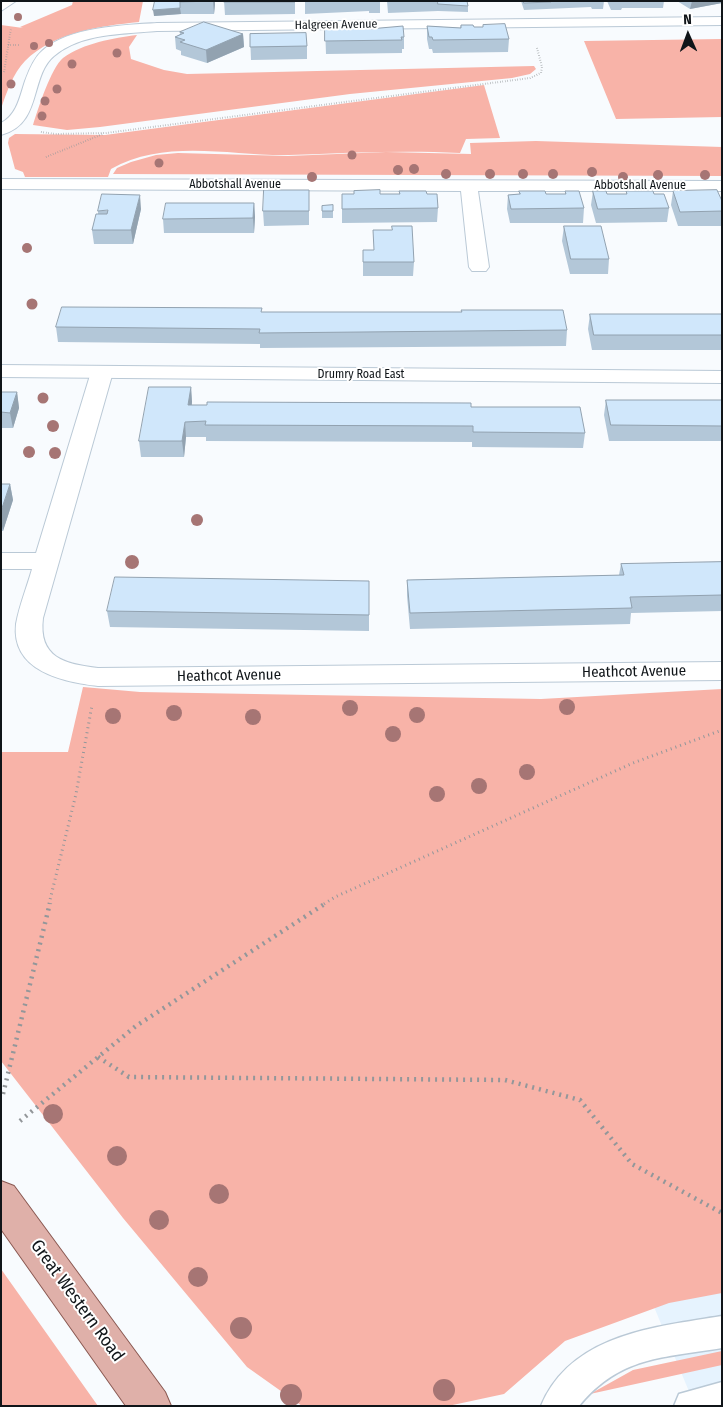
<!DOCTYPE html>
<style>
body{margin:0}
#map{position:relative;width:723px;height:1407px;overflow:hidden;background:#f8fbfe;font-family:"Fira Sans Condensed",sans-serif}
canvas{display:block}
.frame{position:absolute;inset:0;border:2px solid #101519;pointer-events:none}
.north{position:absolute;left:663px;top:10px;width:50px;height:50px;-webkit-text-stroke:4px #fff;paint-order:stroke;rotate:358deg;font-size:14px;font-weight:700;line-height:20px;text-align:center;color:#101519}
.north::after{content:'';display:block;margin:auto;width:18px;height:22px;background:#101519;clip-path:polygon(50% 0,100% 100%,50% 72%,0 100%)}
</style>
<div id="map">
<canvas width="723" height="1407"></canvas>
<div class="frame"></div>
<div class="north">N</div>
</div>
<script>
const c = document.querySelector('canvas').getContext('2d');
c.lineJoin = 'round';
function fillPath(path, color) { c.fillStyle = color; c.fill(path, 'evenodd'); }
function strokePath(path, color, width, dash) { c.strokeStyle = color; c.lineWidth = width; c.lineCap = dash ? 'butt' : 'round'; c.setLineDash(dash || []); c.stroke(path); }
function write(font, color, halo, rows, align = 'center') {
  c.font = font + ' "Fira Sans Condensed",sans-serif'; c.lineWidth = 4; c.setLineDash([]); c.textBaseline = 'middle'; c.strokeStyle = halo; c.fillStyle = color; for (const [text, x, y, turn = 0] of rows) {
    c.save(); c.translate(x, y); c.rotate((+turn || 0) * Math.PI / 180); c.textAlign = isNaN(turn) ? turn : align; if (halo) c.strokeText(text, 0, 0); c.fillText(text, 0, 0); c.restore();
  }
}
const built = new Path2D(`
 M722,1287V1406H695L652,1302Z`);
const green = new Path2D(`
 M73,1H143L139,22C100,26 54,32 25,61C13,73 6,94 1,109V25L23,28L20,27L72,5Z
 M137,35L129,47L131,59L164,70L187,74L534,66L536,69L530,74L512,78L350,94L100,127L67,130L33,125C38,109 51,68 63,58C84,43 113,38 137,35Z
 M722,39V117L616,119L584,41Z
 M484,85L500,138L466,139L460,153C403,150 347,153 289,155C230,156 166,138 111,169L108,177H25L23,172L15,169L8,143L9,138L15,134L105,135Z
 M536,141L722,147V176L113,174L117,168L131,162L156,155L178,153L288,156L386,152L471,154L470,143Z
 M83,687L140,692L541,699L722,689V1293L669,1303L565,1341L504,1394L448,1406H302L247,1367L123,1218L1,1061V752H68Z
 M1,1269L98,1406H1Z
 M722,1351V1365L590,1394L633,1370Z`);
const pathFar2 = new Path2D(`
 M8,45H20
 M4,72L11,28
 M41,132L55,134L106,133L530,78L541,73L542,67L537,48
 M46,157L103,134`);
const pathFar1 = new Path2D(`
 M49,904L76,794L92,705
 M324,904L335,897L633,763L722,730`);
const path = new Path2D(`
 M98,1057L129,1077L505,1080L580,1100L632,1164L722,1213
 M3,1094L50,903
 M20,1121L136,1026L326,903`);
const service = new Path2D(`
 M722,1316V1348C663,1358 620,1356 579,1406H541C571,1334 655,1327 722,1316Z
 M722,1382V1406H674L679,1394Z`);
const minor = new Path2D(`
 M722,17V25L157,31C124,34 81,33 54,56C29,77 43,124 1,135V123C17,115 20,96 25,81C29,70 34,58 42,51C67,27 124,25 157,23Z
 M1,179L722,181V191H478L489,267L486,271H472L469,267L461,191L1,189Z
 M102,366L109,368L113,372L43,618C38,658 65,664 98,668L722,662V680L98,686C63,682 11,671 16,624C19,606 27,587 32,569H1V553H36L91,372L95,368Z`);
const tertiary = new Path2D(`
 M1,1H16L1,11Z
 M1,365L722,371V383L1,377Z`);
const primary = new Path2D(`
 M1,1181L14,1186L165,1392L171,1406H126L1,1229Z`);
const trees = [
 [18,17,4],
 [49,43,4],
 [34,46,4],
 [117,53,4.5],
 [72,64,4.5],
 [11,84,4.5],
 [57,89,4.5],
 [45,101,4.5],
 [42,116,4.5],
 [352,155,4.5],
 [159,163,4.5],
 [414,169,5],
 [398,170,5],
 [592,172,5],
 [446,174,5],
 [490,174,5],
 [523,174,5],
 [553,174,5],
 [658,175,5],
 [705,175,5],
 [312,177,5],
 [623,177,5],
 [27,248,5],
 [32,304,5.5],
 [43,398,5.5],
 [53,426,6],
 [29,452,6],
 [55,453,6],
 [197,520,6],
 [132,562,7],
 [567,707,8],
 [350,708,8],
 [174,713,8],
 [417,715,8],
 [113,716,8],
 [253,717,8],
 [393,734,8],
 [527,772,8],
 [479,786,8],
 [437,794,8],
 [53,1114,10],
 [117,1156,10],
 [219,1194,10],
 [159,1220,10],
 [198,1277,10],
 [241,1328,11],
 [444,1390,11],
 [291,1395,11]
];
const wall = new Path2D(`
 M155,1H215L214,14H181L154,16Z
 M224,1H295V14L225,15Z
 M305,1H380V13H369V11L305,14Z
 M387,1H467L468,6V12L438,11L388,13Z
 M521,1H604L603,9H592L591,7L524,10Z
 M607,1H664L663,8H622L621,10H611Z
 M677,1H722V3L690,9Z
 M461,25L474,27H483V25L509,39L508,52L433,53L432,49H429L427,39V26L460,28Z
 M325,26L369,29L404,37V49H402V53L326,54Z
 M180,32L243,34L244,47L207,63L181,55V51L176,49L175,37L180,34Z
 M250,34L307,46V59L251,60Z
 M309,190V225L264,226L263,211Z
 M399,191L427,194L438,208L437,222L342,223V194H399Z
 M519,191L546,194H565V191L584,208L583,223H510L507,209L508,195L519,194Z
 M593,191L607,194H626V191L654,194L669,208L667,222L596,223L591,205Z
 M673,191L722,201V226H678L671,205Z
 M254,203L255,217L254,233H164L163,219Z
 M333,205V218H322V206Z
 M141,209L133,244H94L92,230L98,214V211Z
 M564,226L609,259L608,274H570L562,241Z
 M363,250H373L414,262L413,276H363Z
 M461,310L567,330L566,346L260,348V344L58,342L56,327L262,312H461Z
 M590,314H722V350H592L588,329Z
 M191,387L192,405L471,407L585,433L583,448L472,447V442L206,441V437H186L184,457H141L139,441Z
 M1,392H17L19,408L13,428H1Z
 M606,400H722V441H609L604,415Z
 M1,484H10L13,500L3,531H1Z
 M722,562V611L631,613L630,624L410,629L407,596V580L619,575L621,564Z
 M369,581V631L110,627L107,611Z`);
const shadedWall = new Path2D(`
 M213,1H215V5L214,14Z
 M692,1H722V3L690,9Z
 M180,8L181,14L154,16L153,10Z
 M243,34L244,47L207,63L206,50Z
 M140,195L141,209L133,244L131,230Z
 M254,203L255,217L254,233L253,218Z
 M191,387L192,402L190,420L188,405Z
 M17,392L19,408L13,428L10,413Z
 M185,422L186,437L184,457L182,441Z
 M10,484L13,500L3,531L1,522V511Z`);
const building = new Path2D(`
 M155,1H180V8L153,10Z
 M180,1H213L180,2Z
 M224,1H295V2H224Z
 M438,1H467L468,6L438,4Z
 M524,1H551V2L524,3Z
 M204,22L243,34L206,50L180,42L185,40L175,37L184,33L180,32Z
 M505,24L509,39L433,40L432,37H429L427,26L461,28V25H473L474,27H483V25Z
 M325,26L357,28L356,26H369V29L403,26L404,37H401L402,40L325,41Z
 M306,33L307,46L250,47V34Z
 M264,190H309V211H263Z
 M380,190V194H400L399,191H426L427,194H437L438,208L342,209V194H354V191Z
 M717,190L722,201V211L680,212L673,191Z
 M519,191H545L546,194H566L565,191H579L584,208L511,209L508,195L520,194Z
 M593,191H606L607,194H627L626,191H653L654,194H664L669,208L598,209Z
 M102,194L140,195L131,230H92L96,214H107L108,210L98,211Z
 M166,203H254L253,218L163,219Z
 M333,205V211H322V206Z
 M392,226H412L414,262H363V250H374L373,230H392Z
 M564,226H601L609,259H571Z
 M62,307L262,308L261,312H462L461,310H563L567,330L259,333L260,329L56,327Z
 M590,314H722V335H594Z
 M149,387H191L188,405H207V402L471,403V407H580L585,433L473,432V426L205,425L206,421L185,422L182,441H139Z
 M1,392H17L10,413L1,412Z
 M606,400H722V426L611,425Z
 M1,484H10L1,511Z
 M722,562V595L630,597L632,608L410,613L407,580L624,575L621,564Z
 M115,577L369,581V615L107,611Z`);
const farStreetnames = [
 ["Halgreen Avenue",336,25,-1],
 ["Abbotshall Avenue",235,185],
 ["Abbotshall Avenue",640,186],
 ["Drumry Road East",361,375]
];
const streetNames = [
 ["Heathcot Avenue",634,672,-1],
 ["Heathcot Avenue",229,676,-1]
];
const nearStreetnames = [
 ["Great Western Road",77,1301,54]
];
fillPath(built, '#e6f3fe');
fillPath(green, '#f8b3a8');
strokePath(service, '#bac9d6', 3);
strokePath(minor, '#bac9d6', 2);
strokePath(tertiary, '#bac9d6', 2);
strokePath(primary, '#895851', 2);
strokePath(pathFar2, '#93979a', 2, [0.5, 2]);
strokePath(pathFar1, '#93979a', 3, [1, 4]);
strokePath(path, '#93979a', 4.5, [2, 5]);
fillPath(service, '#fff');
fillPath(minor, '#fff');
fillPath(tertiary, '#fff');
fillPath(primary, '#dfb0a9');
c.fillStyle = '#a67574';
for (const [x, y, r] of trees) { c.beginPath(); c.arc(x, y, r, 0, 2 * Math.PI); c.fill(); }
fillPath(wall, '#b3c7d8');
fillPath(shadedWall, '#92a2b0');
fillPath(building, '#d0e7fb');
strokePath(building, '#92a2b0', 1);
write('12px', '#101519', '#fff', farStreetnames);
write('15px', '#101519', '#fff', streetNames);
write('18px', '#101519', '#fff', nearStreetnames);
</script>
